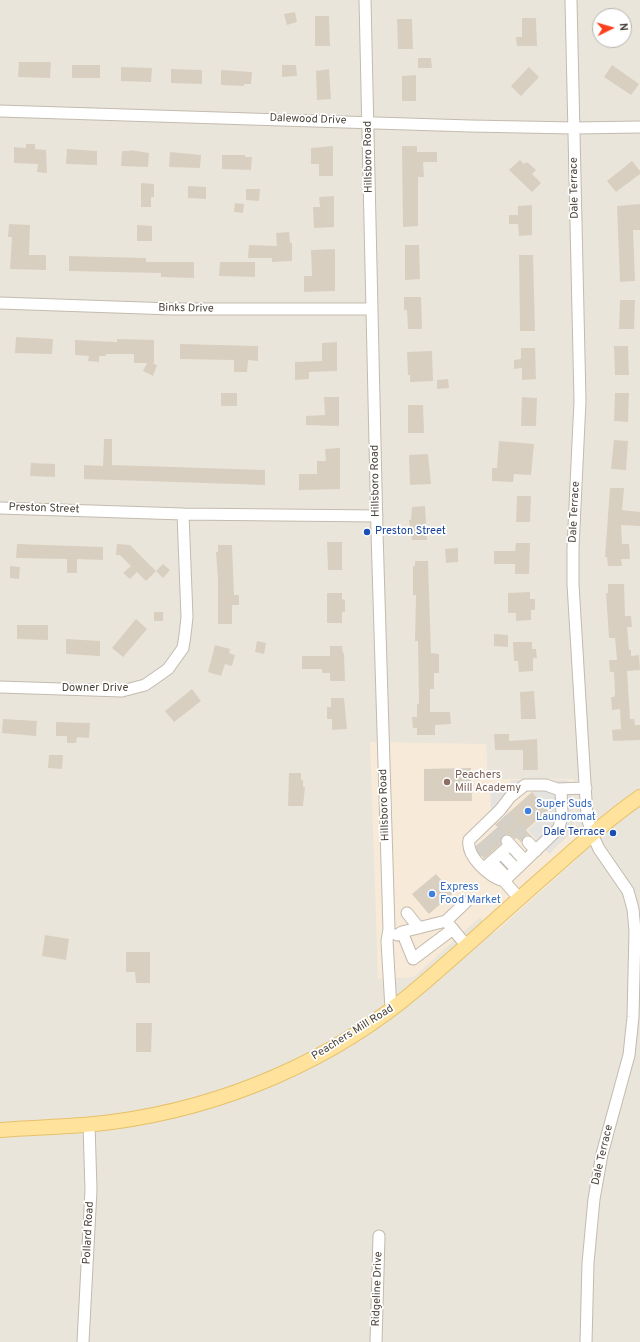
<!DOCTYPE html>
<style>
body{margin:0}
#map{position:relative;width:640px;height:1342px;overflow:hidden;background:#f6f3ec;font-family:Overpass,sans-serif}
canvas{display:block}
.north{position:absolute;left:592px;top:8px;width:40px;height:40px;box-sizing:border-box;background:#fff;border:1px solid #b7b4b0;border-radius:50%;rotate:85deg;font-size:11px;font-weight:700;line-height:16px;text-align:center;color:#4b4439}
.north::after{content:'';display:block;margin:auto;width:14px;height:18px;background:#fc3f1d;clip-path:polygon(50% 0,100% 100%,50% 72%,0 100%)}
</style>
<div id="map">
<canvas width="640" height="1342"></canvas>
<div class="north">N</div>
</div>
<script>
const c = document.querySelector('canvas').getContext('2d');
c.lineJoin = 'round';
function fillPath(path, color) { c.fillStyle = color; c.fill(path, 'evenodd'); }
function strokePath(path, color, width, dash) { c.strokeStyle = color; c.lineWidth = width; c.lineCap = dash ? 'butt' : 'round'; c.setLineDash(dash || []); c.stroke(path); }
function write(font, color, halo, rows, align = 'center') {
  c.font = font + ' Overpass,sans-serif'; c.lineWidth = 3.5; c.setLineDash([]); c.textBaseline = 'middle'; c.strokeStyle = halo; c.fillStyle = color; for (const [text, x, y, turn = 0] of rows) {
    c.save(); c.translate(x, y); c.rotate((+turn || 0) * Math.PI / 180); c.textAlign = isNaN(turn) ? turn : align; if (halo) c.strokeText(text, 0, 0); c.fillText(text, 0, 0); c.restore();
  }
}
const residential = new Path2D(`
 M0,0H640V1342H0ZM600,16H624V40H600ZM486,744L487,779L496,932L480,917Z`);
const commercial = new Path2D(`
 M370,742L486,744L487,779H573L578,858L496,932L480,917L414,977L378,979Z`);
const parking = new Path2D(`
 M511,780H567L573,799L574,830L549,854L528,830L549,811L532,791L523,785L491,809L490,786L510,785Z`);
const building = new Path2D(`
 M295,12L297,22L287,25L284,14Z
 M315,16H329L330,46H315Z
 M522,18H536L537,46H517L516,37H522Z
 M397,19H412L413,49H398Z
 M418,58H431L432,68H418Z
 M19,62H51L50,78L18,77Z
 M72,65H100V78H72Z
 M282,65H296L297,76L282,77Z
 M612,65L639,84L631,95L604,77Z
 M121,67L152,68L151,82L121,81Z
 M529,67L539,77L521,96L511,86Z
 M171,69L202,70V84L171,83Z
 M329,69L331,99L317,100L316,71Z
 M221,70L252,72L251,84H244V86L221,85Z
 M416,75V101H402V76Z
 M26,144H35V149L46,150L47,173L37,172L38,164L14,163V147L26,148Z
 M333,146V176H319V164H311V148Z
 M402,146H417V152H437V162H423L424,177H418V226L403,227Z
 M67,149L97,151V165L66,164Z
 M130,150L149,153L148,167L121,166L122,151H130Z
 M170,152L201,155L200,168L169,167Z
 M222,155H245V157H252L251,170L222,169Z
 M520,160L524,164L527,162L536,170L532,174L541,183L532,192L509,170Z
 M632,161L640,171V174L616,192L607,181Z
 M141,183L154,184V197H151V207H141Z
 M188,186L206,187V199L188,198Z
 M246,189H260L259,201L246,200Z
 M334,196V227L314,228L313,207H320L319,197Z
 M235,203L244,204L243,213L234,212Z
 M640,204V230H633L635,281L620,282L617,206Z
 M532,205V235L519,236L518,224H509V215H518V206Z
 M9,224L30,225L29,255H46V270L10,269L12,237H8Z
 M137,225L152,226V241H137Z
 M289,232L290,243H292V261L272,262V258H248L249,245L277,246L276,233Z
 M405,245H419L420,279L405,280Z
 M335,249V291L304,292V276H312L311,250Z
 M519,255H533L535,331H520Z
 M69,256L146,258V262H194V278L161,277V273L69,271Z
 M220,262H255V277L219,276Z
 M404,297H421L422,329H408L407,310H404Z
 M620,300H635L634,329H619Z
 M16,337L53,339L52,354L15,353Z
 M117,339L154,340V363H152L157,365L153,376L143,371L147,363H134V354H106V356H99V362L88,361L89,356L75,355V340L117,342Z
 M337,342V371L309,372V379L295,380V362L322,361V343Z
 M180,344L258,346V361L248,360L247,372H234V360L180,359Z
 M614,346H628L629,375H615Z
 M521,348H535L536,379L522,380V368L514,369V360L521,359Z
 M432,351L433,381L410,382V375H408L407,352Z
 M448,379L449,388L437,389V380Z
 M221,393H237V406H221Z
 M615,393H629L628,422L614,421Z
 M324,397H339V426L306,425V416L325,415Z
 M522,397L537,398L536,426H521Z
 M408,405H423L424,433H408Z
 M104,439H112V465L265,470V485L84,479V465L103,466Z
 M614,440L628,441L626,470L611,469Z
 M499,441L534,444L531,475L514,474L513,482L492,481V468H497Z
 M340,448V489L299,490V474H317V461H326L325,449Z
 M428,454L431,484L410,485L409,455Z
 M31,463L55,464V477L30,476Z
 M610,488H624L622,510L640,512V526L621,525L622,544H629L630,559H621L622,566H608L607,557H605Z
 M517,496H531L530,522H516Z
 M425,506L427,540H412L409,520H411L412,507Z
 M327,542H342V570H328Z
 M516,543H530L529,574H515V564H494V551H515Z
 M17,544L103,547V560L77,559V573H67V559L16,558Z
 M117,544L130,545L156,571L146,581L137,572L130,579L123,573L131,566L120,555H116Z
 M218,545H232L234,595H239V605H232V624H218V580L216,552H218Z
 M458,548V562L446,563L445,549Z
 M415,561H428L431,653L439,654V673H434V689H430V712H450L451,724L435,725V735H417V728H413L412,717H417V704H419L418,641H415L416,595H413V566H415Z
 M163,564L170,570L163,578L156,571Z
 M10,566L20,567L19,579L10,578Z
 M608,584H624L625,616H631L632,627H627L629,650H631V656L639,655L640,670L627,671L630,719H634L635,725H640V740L613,741L612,730L621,729L620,709L612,710L611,697H614L615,694L614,672H610L609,660H617L615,638H609L606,593H608Z
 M530,592V599H535V610H531V620L516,621V613H508V593Z
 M327,593H342V599L345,600V612H342V623H327Z
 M154,612H163V621H154Z
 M136,619L147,629L123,657L112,648Z
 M17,625H48V640L17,639Z
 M494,634L508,635V647L494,646Z
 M66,639L100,641V656L66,654Z
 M257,641L266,643L264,654L255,652Z
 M513,642H532V649H536L537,658H533V671L519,672L518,661H514Z
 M215,645L230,649L229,653L235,655L232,666L225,664L221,676L208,672Z
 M330,646H342L343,653H344L345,681H330V673H322V669H302V656H330Z
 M192,689L201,701L174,722L165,711Z
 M534,691L536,719H521L520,692Z
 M331,698H344L347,729L332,730V719H327V707H331Z
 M3,719L37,721L36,736L2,733Z
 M56,722L90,723L89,738L77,737L76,743H67V736H56Z
 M494,734H509V741L537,739L538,770H523V750H495Z
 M49,755H63L62,769L48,768Z
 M471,768L472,801H424V769Z
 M289,773H301V780H303V787H305L303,806H288Z
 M532,792L548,810L526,830L532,837L527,835L524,837L521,842L517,838L515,839L510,835L505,834L501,838V844L484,859L476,846L498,827L495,825Z
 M436,874L453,893L429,914L412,894Z
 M45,935L69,939L66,960L42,956Z
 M126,952H150V983H136L135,972H126Z
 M136,1023H152L151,1052H136Z`);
const minorTunnel = new Path2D(`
 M505,816L528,842
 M496,829L507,841
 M490,834L501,846
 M482,842L493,854
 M475,847L486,859`);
const minor = new Path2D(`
 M365,0L377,532L389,929L387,941L391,1009
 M571,0L580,401L573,548V584L587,817L592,834L599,849L628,891L633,909L635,931L633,1017L629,1055L602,1154L594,1199L588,1263L586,1342
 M0,111L470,126L574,128L640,127
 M0,303L172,309H372
 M0,508L183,514L377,516
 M0,687L122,691L145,685L168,669L183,648L185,635L187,617L183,514
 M507,841L525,861
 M528,842L536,851
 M501,853L516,869
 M492,862L507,878
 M484,868L510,845
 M504,881C489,877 466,856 469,840L500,810L510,797L525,785H546L557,789L586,788
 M519,898L504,881L559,828L562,815L561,789
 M466,902L446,921L466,945
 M407,913L419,928
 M402,932L413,959L453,929
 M397,935L402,932L446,921
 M83,1342L91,1190L89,1124
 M376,1342L379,1236`);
const major = new Path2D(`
 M0,1130C37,1127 75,1127 112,1122C224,1107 333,1061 419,987C465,948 510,906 556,866C583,842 610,818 640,797`);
const markers = [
 [367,532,4,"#1a4fb4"],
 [447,782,4,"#8d6e63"],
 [528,811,4,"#3f7fe0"],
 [613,833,4,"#1a4fb4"],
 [432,894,4,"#3f7fe0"]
];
const streetNames = [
 ["Dalewood Drive",308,120,2],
 ["Hillsboro Road",369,157,-91],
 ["Dale Terrace",575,188,-91],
 ["Binks Drive",186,309,1],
 ["Hillsboro Road",376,481,-91],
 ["Preston Street",44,509,2],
 ["Dale Terrace",575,512,-87],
 ["Downer Drive",95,689],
 ["Hillsboro Road",385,805,-92],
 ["Peachers Mill Road",353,1033,-32],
 ["Dale Terrace",603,1155,-77],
 ["Pollard Road",89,1233,-87],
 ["Ridgeline Drive",378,1289,-88]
];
const transitNames = [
 ["Preston Street",375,532],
 ["Dale Terrace",605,833,"right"]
];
const educationNames = [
 ["Peachers",455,776],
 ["Mill Academy",455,789]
];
const shopNames = [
 ["Super Suds",536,805],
 ["Laundromat",536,818],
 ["Express",440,888],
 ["Food Market",440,901]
];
fillPath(residential, '#eae5da');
fillPath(commercial, '#f7ead8');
fillPath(parking, '#e5e3e0');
fillPath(building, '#d8cfc1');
strokePath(minorTunnel, '#d4d0c8', 11, [11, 5.5]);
strokePath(minor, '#c2bbae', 13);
strokePath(major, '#e6c16a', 16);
strokePath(minor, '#fff', 11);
strokePath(major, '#ffe39c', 14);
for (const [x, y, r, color] of markers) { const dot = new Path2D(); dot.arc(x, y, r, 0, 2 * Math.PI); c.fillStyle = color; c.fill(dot); strokePath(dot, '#fff', 1.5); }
write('11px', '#4b4439', '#fff', streetNames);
write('11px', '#164399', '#fff', transitNames, 'left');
write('11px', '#785e54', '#fff', educationNames, 'left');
write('11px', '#366cbe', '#fff', shopNames, 'left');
</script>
